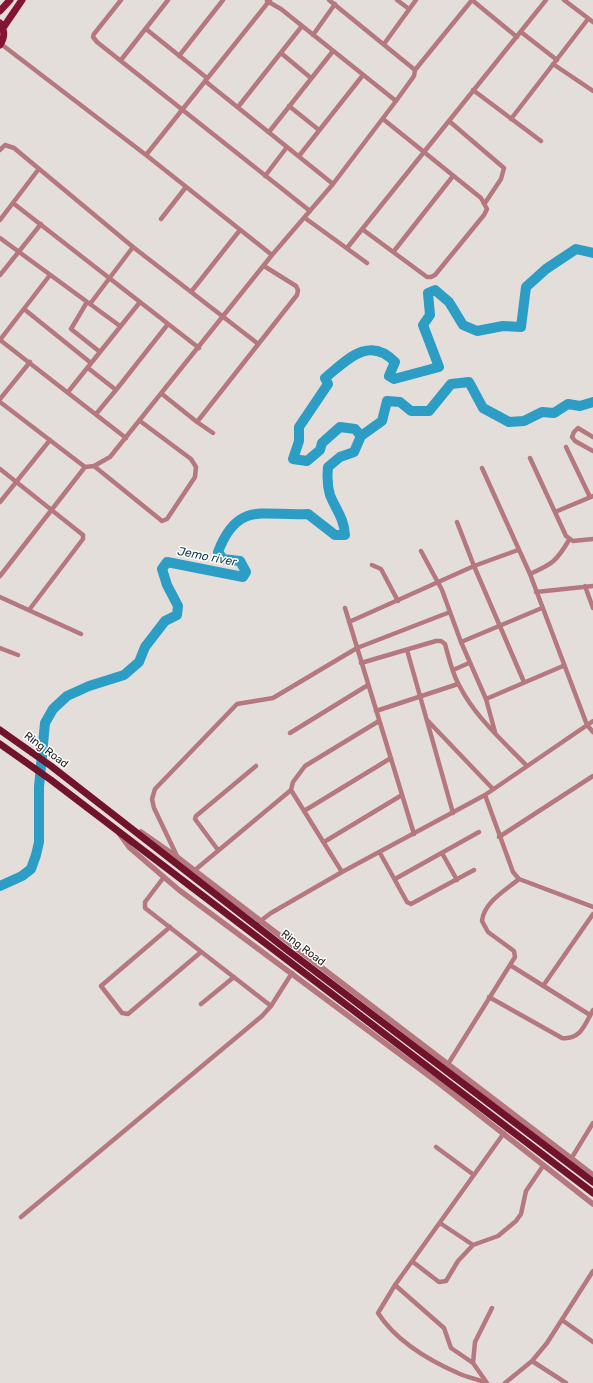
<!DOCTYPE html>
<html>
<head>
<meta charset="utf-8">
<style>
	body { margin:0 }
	canvas { display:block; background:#e4dedb }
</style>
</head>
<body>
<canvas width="593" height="1383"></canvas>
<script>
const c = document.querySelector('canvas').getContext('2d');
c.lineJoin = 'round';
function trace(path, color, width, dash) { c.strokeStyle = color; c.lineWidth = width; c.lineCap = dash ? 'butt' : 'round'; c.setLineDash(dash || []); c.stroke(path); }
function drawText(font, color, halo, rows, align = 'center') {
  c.font = font + ' Rubik,sans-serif'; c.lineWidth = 3; c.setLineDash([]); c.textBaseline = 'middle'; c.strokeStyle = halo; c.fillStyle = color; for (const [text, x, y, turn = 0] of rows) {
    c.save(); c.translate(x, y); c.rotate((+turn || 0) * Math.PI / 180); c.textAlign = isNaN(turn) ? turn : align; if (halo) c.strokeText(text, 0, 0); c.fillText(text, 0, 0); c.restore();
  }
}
const river = new Path2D(`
	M 361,436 L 355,429 L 340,427 L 322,443 L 320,450 L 307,461 L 293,459 L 299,441 L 299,427 L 328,384 L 325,378 C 347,360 369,335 395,362 L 389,376 L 394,379 L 439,367 L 423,325 L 430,315 L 428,293 L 435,290 L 449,302 L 463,325 L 477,331 L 503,326 L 521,327 L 526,287 L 546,269 L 576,249 L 593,253
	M 0,886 L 22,876 L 31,869 L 36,855 L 39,842 L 39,787 L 45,723 L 53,709 L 67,696 L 89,686 L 124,675 L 139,662 L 145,647 L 165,621 L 177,615 L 178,606 L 167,585 L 162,569 L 167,562 L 243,577 L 246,572 L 240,561 L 223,559 L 218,552 C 238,499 265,517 308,514 L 335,535 L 345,535 C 344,518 336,510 330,495 C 327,485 327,477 328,467 L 340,457 L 354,452 L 361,436 L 382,421 L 387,401 L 400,402 L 411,411 L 429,411 L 451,384 L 469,382 L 483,408 L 509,422 L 524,421 L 542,412 L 554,413 L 568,404 L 580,406 L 593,402`);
const minor = new Path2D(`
	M 121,0 L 94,34 L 93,37 L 97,42 L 310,211
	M 329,0 L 415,70
	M 397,0 L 409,9
	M 472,0 L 517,37
	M 564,0 L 593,22
	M 267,1 L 281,9 L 396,101
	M 146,29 L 207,78
	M 521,32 L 557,60
	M 313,35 L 335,4
	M 1,44 L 146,155 L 272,255
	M 384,44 L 416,0
	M 281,53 L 311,78
	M 179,56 L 223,0
	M 121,60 L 168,0
	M 553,64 L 593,91
	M 205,81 L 333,184
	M 473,90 L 541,141
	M 289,106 L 319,130
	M 238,107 L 302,26
	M 383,119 L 424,152 L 546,0
	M 511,119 L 588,19
	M 449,121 L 504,168 L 501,179 L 485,203
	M 269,132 L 333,51
	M 0,150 L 5,145 L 14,148 L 133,247 L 257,343
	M 146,155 L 270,0
	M 299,156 L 363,75
	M 265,176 L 287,147
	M 13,203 L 199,348
	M 305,218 L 367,263
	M 161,219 L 186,187
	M 0,220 L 38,170
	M 0,238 L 120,326
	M 347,248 L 424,152 L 481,198 L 487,209 L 484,215 L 435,275 L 431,277 L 427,277 L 362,229
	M 394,251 L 453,176
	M 0,275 L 41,224
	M 191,292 L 240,230
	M 87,302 L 71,329 L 100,352
	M 90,304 L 133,247
	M 24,309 L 91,363
	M 0,340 L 126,438
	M 0,340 L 50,275
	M 88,368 L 116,390 L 168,324
	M 68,392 L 140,302
	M 162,394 L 197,422 L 297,295 L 298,290 L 296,286 L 264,266
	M 0,399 L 30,362
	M 0,402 L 85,467 L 94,466 L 110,457 L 272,255 L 333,184 L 396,101 L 414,76 L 415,70 L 472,0
	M 96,414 L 116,390
	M 197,422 L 213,433
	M 593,437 L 578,428 L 574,432 L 572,437 L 575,441 L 593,451
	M 566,447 L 590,497
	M 530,458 L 566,536 L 573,541 L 593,539
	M 94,466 L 162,521 L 167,519 L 195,477 L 196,467 L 191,459 L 140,421
	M 482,468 L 530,574 L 587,725 L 593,732
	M 0,469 L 83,535 L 83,539 L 29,610
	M 0,502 L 50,440
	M 555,512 L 593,496
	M 457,522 L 474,566 L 524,682
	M 421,551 L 442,590 L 450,612
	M 372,565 L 381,569 L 398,601
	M 530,574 C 552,564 556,562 569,540
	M 0,576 L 85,467
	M 585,586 L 593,608
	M 536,592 L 593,586
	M 0,597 L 81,634
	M 345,608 L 414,834
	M 349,622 L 474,566 L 518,550
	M 461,642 L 542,608
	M 0,648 L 18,655
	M 407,650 L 453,813
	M 361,663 L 436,641 L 441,641 L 445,644 C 449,658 452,673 459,685 C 475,717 503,741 527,766
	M 453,670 L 469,663
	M 486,699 L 563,666
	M 376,711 L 458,684
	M 428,721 L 493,789
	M 290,733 L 368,685
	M 291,790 L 342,872
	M 485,795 L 513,872 L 519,879 L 593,907
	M 304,811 L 391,758
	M 499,837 L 593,776
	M 324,842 L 402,795
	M 218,850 L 195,819 L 196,816 L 256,766
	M 380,853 L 407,902 L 411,904 L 474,870
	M 442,853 L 457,880
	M 177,856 L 154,808 L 152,799 L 155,789 L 237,704 L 273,698 L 357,648 L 450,612 L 461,642 L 486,699 L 495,732
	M 195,870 L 291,790 L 293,782 L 305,766 L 379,721
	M 164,877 L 145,902 L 145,908 L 271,1006
	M 395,879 L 479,832
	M 259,922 L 271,913 L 342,872 L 485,795 L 593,721
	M 170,927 L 101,986 L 122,1013 L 128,1014 L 201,952
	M 510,965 L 590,1015
	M 543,986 L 593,914
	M 489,997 L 562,1038 C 581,1040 585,1024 593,1010
	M 201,1004 L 234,977
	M 448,1064 L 515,957 L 514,951 L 488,932 L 482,921 C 484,902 506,890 519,879
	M 436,1147 L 474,1175
	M 571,1159 L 593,1123
	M 21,1217 L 262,1016 L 271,1006 L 292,973
	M 440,1223 L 473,1245
	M 413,1262 L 439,1282 L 446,1281 L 458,1261 L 473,1245 L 498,1236 L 516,1221 L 521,1214 L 526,1191 L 543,1166
	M 395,1285 L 444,1328 L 451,1348 L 473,1363 L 487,1383
	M 562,1320 L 593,1342
	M 532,1361 L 566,1383
	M 473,1363 L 475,1342 L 492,1308
	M 486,1383 C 478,1379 469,1378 460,1374 C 430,1361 396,1341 378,1313 L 395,1285 L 504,1133
	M 505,1383 L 532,1361 L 547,1343 L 593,1271`);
const tertiary = new Path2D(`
	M 141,832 L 177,857 L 593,1175
	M 119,833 L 130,848 L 179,890 L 440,1084 L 593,1204`);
const primary = new Path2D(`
	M 0,11 L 10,0
	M 0,23 C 5,31 5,37 0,45
	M 3,28 L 22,0`);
const trunk = new Path2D(`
	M 0,730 L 51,766 L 286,949 L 593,1182
	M 0,744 L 51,780 L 593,1193`);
const streetNames = [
	["Ring Road",46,750,37],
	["Ring Road",303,948,37]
];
const waterNames = [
	["Jemo river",207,557,11]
];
trace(river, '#2c9dc4', 10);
trace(minor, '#b6787f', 4.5);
trace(tertiary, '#b6787f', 5.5);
trace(primary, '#851433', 7);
trace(trunk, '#70132b', 7);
drawText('11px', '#1f1d1c', '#fff', streetNames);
drawText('italic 12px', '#0d3c4d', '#fff', waterNames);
</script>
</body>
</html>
